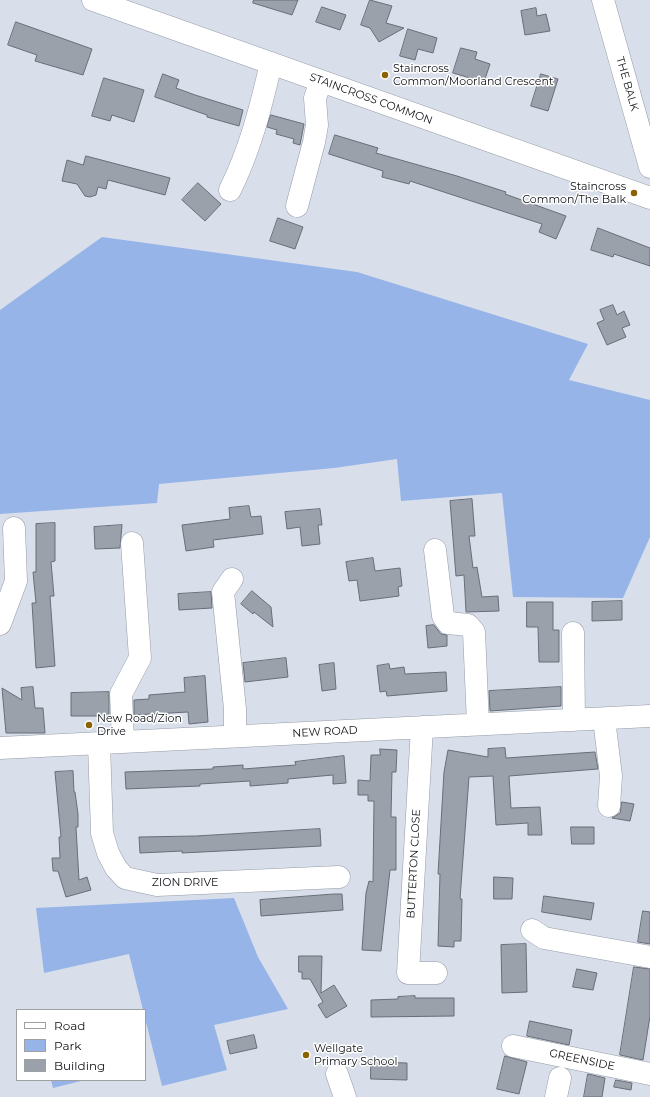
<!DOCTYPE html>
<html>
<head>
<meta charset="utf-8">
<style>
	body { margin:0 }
	#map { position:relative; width:650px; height:1097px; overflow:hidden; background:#d8dfea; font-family:Montserrat,sans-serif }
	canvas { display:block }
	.legend { position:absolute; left:16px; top:1009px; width:130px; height:72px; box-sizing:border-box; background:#fff; border:1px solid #9fa0a1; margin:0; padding:5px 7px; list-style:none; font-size:12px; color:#0f1115 }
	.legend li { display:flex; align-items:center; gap:8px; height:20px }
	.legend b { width:20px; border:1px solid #9fa0a1 }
</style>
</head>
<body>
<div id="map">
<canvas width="650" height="1097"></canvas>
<ul class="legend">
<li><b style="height:5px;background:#fff"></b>Road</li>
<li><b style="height:11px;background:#96b4e8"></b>Park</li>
<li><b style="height:11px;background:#9aa1ab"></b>Building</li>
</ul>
</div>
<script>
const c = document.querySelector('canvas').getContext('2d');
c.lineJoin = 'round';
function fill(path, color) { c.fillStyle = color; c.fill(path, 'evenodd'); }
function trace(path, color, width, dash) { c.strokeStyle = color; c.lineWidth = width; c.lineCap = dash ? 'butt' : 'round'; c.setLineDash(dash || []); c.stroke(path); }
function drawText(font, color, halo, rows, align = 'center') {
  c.font = font + ' Montserrat,sans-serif'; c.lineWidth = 3; c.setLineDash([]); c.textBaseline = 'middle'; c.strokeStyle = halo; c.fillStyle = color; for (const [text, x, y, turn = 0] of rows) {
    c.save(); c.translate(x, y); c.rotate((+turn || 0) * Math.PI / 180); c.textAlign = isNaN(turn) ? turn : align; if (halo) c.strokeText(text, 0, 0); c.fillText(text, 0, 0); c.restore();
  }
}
const green = new Path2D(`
	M 102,237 L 357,272 L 588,344 L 569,380 L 650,400 L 650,537 L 623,598 L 513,597 L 502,493 L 401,501 L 397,459 L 334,468 L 159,484 L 157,503 L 0,514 L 0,310 Z
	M 234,898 L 258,957 L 288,1009 L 214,1025 L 227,1070 L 162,1086 L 145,1018 L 145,1010 L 143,1010 L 129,954 L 44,973 L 36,908 Z
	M 51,1080 L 85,1080 L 53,1088 Z`);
const building = new Path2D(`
	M 254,0 L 298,0 L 292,15 L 253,3 Z
	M 370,0 L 392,6 L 386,23 L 404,28 L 379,42 L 370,28 L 361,25 Z
	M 322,7 L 346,15 L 340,30 L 316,22 Z
	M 536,8 L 537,16 L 546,14 L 550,31 L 525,35 L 521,11 Z
	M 16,22 L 92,49 L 83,75 L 35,61 L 37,55 L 8,45 Z
	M 408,29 L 437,38 L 433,53 L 418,49 L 415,60 L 400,56 Z
	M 461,48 L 477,52 L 475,59 L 490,64 L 484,82 L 453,73 Z
	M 163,74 L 179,80 L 176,88 L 195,95 L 243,110 L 239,126 L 207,117 L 207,115 L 155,97 Z
	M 541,74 L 558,79 L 548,111 L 531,106 Z
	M 104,78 L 144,90 L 134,122 L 112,115 L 110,121 L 92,116 Z
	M 271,115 L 304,124 L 300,145 L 293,143 L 294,139 L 276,134 L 277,130 L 267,127 Z
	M 335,135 L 378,148 L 376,153 L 457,176 L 506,192 L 505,194 L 566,216 L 556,239 L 539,232 L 542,224 L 410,181 L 409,184 L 382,177 L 383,171 L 329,154 Z
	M 86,156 L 170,178 L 165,195 L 108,180 L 106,189 L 98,187 L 96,195 L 90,197 L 85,196 L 77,184 L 62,181 L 67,160 L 83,165 Z
	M 198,183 L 221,204 L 205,221 L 182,200 Z
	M 278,218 L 303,227 L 295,249 L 270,241 Z
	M 598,228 L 650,248 L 650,266 L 614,254 L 613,257 L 591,250 Z
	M 613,305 L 617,315 L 624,311 L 630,325 L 622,328 L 626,337 L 607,345 L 597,323 L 604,320 L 600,310 Z
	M 472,499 L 475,536 L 469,536 L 473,568 L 477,567 L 482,597 L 498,596 L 499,611 L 466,612 L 464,575 L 456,576 L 450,501 Z
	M 249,506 L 251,517 L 261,516 L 263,534 L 213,540 L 214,547 L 186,551 L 182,525 L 230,519 L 229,508 Z
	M 320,509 L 322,525 L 318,525 L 320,544 L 302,546 L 300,527 L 287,529 L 285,512 Z
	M 55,523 L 55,561 L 51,562 L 54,596 L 50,596 L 55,666 L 36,668 L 32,603 L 36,603 L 33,572 L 36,572 L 36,524 Z
	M 122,525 L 120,548 L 95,549 L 94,527 Z
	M 373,558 L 375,571 L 400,568 L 402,586 L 398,587 L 399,596 L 360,601 L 357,580 L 349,581 L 346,562 Z
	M 252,591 L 271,607 L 273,627 L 254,612 L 253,614 L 241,604 Z
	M 211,592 L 212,608 L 179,610 L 178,594 Z
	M 622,601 L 622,620 L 592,621 L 592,602 Z
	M 527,602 L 553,602 L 553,630 L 559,630 L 559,662 L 539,662 L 538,627 L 527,627 Z
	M 434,625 L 441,634 L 447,635 L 447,646 L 428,648 L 426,626 Z
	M 286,658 L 288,677 L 245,682 L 243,663 Z
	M 334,663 L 336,689 L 322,691 L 319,665 Z
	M 389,664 L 390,669 L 404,667 L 405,674 L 446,672 L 447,691 L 387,696 L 386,691 L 380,692 L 377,666 Z
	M 205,676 L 208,722 L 189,724 L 188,712 L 134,715 L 134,700 L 149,699 L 149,695 L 185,692 L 184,678 Z
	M 33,687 L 35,708 L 43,708 L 45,733 L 6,733 L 2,688 L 22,700 L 21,688 Z
	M 561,687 L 561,706 L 490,711 L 489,691 Z
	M 109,692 L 109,716 L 71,716 L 71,693 Z
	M 505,748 L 506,758 L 595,752 L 598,769 L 509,776 L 511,808 L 540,807 L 542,835 L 528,835 L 528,823 L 496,825 L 493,776 L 469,777 L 460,899 L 462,899 L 461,941 L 454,941 L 454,947 L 438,946 L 440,874 L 438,874 L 444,772 L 448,750 L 488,757 L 488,749 Z
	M 380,749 L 397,750 L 396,772 L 392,772 L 391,817 L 396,817 L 396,870 L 390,870 L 381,951 L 362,950 L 366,893 L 369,881 L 373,882 L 374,801 L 368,801 L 368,795 L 358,795 L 358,780 L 370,781 L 371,755 L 380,755 Z
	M 344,756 L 346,783 L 333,784 L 333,775 L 288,779 L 288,783 L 250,786 L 250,781 L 200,784 L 200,786 L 126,789 L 125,772 L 213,769 L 213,767 L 243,765 L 243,769 L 296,765 L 295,762 Z
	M 73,771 L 74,792 L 75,792 L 78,814 L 78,827 L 76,827 L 79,880 L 87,877 L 91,890 L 66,897 L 58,871 L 53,871 L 52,858 L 60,858 L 59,837 L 61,837 L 55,772 Z
	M 622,802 L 634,804 L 630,821 L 612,818 L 620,813 Z
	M 571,827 L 594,827 L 594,844 L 572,844 Z
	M 320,829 L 321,846 L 182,853 L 182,851 L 140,853 L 139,837 L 196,836 Z
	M 494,877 L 513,878 L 512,899 L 494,899 Z
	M 334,894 L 342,894 L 343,910 L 261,916 L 260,900 Z
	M 544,896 L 594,903 L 591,920 L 542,912 Z
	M 643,911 L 650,912 L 650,944 L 638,942 Z
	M 526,944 L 527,992 L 502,993 L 501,945 Z
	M 299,956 L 322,956 L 321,993 L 334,985 L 347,1006 L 326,1018 L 318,1005 L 323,1002 L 310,979 L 302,979 L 302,972 L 299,972 Z
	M 634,967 L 650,969 L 650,1016 L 643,1060 L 620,1055 Z
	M 577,969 L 597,973 L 593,990 L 573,987 Z
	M 415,996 L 415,998 L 454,998 L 454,1016 L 371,1017 L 371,1000 L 398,999 L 398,997 Z
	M 530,1021 L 572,1030 L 569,1045 L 527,1036 Z
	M 254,1035 L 257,1048 L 230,1054 L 227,1041 Z
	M 505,1056 L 527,1062 L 519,1094 L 497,1089 Z
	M 371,1062 L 407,1063 L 407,1080 L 371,1079 Z
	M 588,1074 L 605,1078 L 602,1097 L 584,1097 Z
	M 616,1080 L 632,1083 L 631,1090 L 614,1087 Z`);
const minor = new Path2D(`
	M 93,0 L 650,198
	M 603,0 L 650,167
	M 230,190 C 250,150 261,107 271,63
	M 297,206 L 314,142 L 317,125 L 315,98 L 321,81
	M 435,550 L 443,616 L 448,623 L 468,625 L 474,632 L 478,724
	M 232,579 L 223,592 L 235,709 L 235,736
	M 0,624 L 16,581 L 14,528
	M 573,633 L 574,720
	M 604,719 L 611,776 L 609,806
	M 422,727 L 408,973 L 436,973
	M 123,742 L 121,694 L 140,658 L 132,543
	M 99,744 L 102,833 L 108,853 L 116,868 L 125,878 L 157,885 L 339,877
	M 0,748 L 650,716
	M 532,930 L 544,938 L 650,957
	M 513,1046 L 650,1074
	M 337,1074 L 345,1097
	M 556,1097 L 560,1078`);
const markers = [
	[385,75,4,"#8a6201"],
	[634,193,4,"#8a6201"],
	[89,725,4,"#8a6201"],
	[306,1055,4,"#8a6201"]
];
const poiNames = [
	["Staincross",393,69],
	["Common/Moorland Crescent",393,82],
	["Staincross",626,187,"right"],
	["Common/The Balk",626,200,"right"],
	["New Road/Zion",97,719],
	["Drive",97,732],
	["Wellgate",314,1049],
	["Primary School",314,1062]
];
const streetNames = [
	["THE BALK",627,84,74],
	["STAINCROSS COMMON",371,99,20],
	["NEW ROAD",325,732,-3],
	["BUTTERTON CLOSE",414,864,-87],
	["ZION DRIVE",185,883],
	["GREENSIDE",582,1060,12]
];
fill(green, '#96b4e8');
fill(building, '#9aa1ab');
trace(building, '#686e78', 1);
trace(minor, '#959ba6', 23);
trace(minor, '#fff', 22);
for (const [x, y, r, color] of markers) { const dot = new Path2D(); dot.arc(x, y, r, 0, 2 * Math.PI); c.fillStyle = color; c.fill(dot); trace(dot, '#fff', 1.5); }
drawText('11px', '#0f1115', '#fff', poiNames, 'left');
drawText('11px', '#0f1115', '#fff', streetNames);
</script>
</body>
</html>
